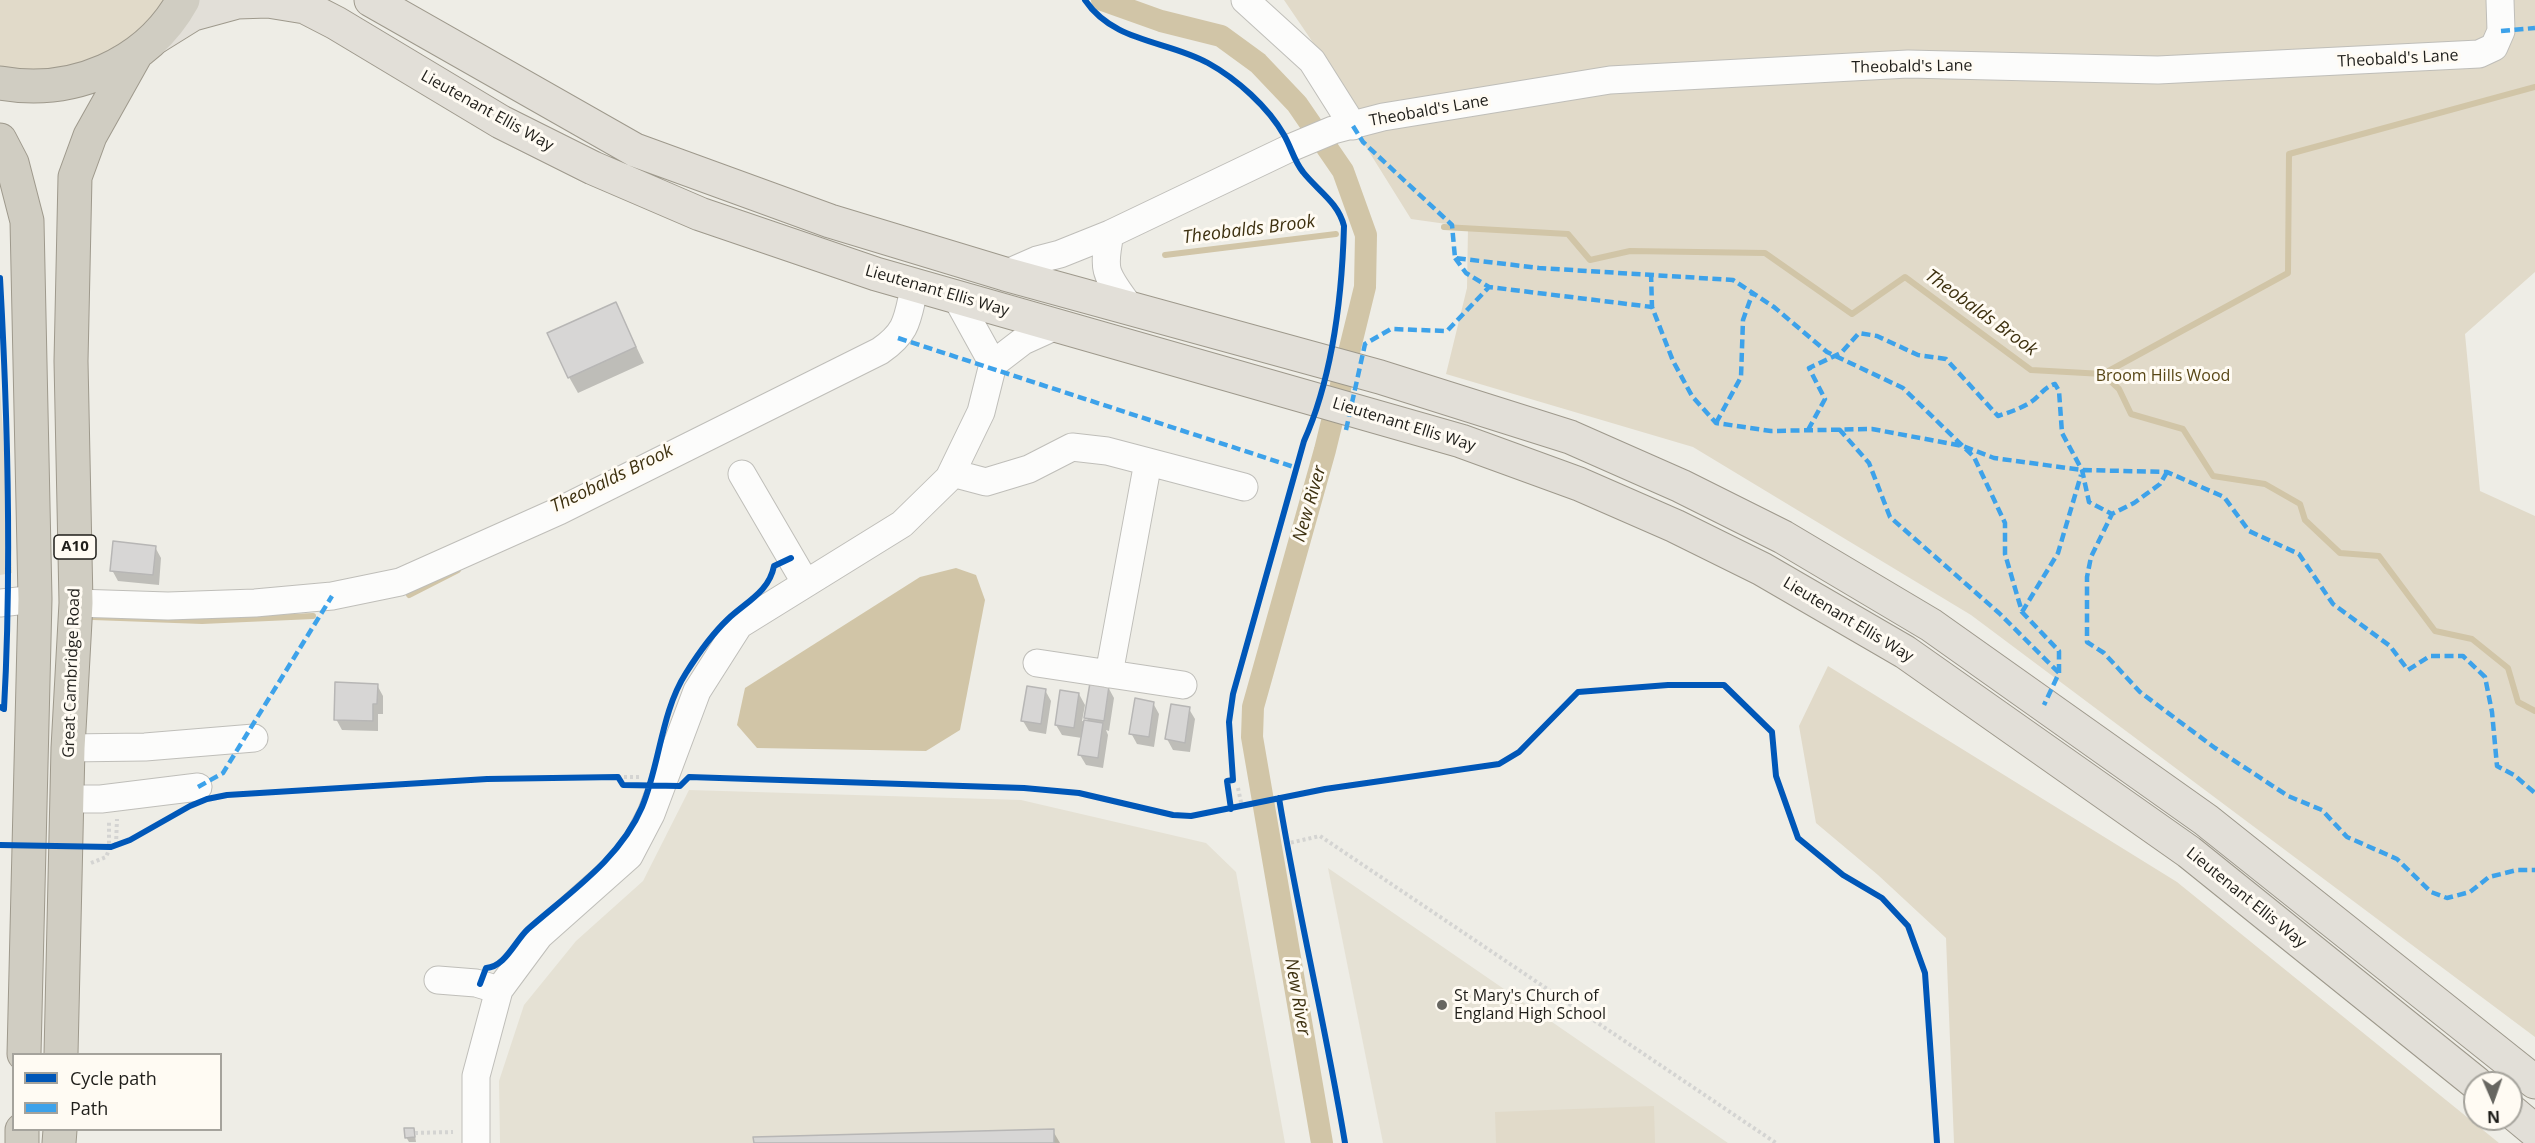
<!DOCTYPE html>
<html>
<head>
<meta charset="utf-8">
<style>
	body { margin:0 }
	#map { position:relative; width:2535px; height:1143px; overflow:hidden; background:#eeede6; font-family:"Open Sans",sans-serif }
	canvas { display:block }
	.legend { position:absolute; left:12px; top:1053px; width:210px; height:78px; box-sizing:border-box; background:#fffbf3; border:2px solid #a5a39c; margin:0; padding:8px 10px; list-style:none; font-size:18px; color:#1f1e1a }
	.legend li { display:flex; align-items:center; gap:12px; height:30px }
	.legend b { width:30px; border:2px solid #a5a39c }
	.north { position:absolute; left:2463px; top:1071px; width:60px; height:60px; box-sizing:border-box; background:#fffbf3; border:2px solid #a5a39c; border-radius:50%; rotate:178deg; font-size:16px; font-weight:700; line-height:24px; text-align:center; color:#1f1e1a }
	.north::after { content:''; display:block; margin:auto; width:21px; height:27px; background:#676661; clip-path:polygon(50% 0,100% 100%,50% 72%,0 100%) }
</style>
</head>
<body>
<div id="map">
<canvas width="2535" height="1143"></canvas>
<ul class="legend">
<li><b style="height:8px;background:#0057b8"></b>Cycle path</li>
<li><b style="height:8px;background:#3da2ea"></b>Path</li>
</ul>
<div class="north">N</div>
</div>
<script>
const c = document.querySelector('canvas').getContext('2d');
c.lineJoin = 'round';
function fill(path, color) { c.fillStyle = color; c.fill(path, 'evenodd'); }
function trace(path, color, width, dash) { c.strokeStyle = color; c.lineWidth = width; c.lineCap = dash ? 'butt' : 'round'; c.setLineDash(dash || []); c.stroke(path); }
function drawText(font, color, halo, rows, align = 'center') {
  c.font = font + ' "Open Sans",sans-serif'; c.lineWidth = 6; c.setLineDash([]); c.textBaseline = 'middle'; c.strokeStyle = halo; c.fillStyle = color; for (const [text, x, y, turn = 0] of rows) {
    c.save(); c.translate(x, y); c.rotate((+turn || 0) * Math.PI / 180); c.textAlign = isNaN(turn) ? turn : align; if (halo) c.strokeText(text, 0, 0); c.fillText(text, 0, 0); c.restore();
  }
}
const built = new Path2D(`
	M 689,790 L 1021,800 L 1206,843 L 1236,872 L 1285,1143 L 500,1143 L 499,1081 L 524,1005 L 576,941 L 643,881 Z
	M 1328,868 L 1728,1143 L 1383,1143 Z`);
const green = new Path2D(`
	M 0,0 L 168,0 L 128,42 L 87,63 L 42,71 L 0,67 Z
	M 1284,0 L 2535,0 L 2535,272 L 2465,334 L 2480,491 L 2535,516 L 2535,1037 L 1971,615 L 1693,447 L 1446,374 L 1467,288 L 1468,227 L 1411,219 L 1353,126 L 1363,116 Z
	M 0,387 L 12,573 L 0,575 Z
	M 1828,666 L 2177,882 L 2499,1143 L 1954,1143 L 1946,938 L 1878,875 L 1816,823 L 1799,726 Z
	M 1654,1106 L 1655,1143 L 1496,1143 L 1495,1112 Z`);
const water = new Path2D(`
	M 956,568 L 976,575 L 985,600 L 960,730 L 926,751 L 757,748 L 737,725 L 745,688 L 920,577 Z`);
const shadow = new Path2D(`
	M 616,304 L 644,363 L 578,393 L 569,377 Z
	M 155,547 L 161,558 L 159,585 L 118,581 L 112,570 Z
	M 377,685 L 383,696 L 383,714 L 378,714 L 378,731 L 342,730 L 336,719 Z
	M 1108,687 L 1114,698 L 1109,731 L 1106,730 L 1108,735 L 1103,768 L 1086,765 L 1080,755 L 1082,738 L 1062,735 L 1056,725 L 1079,694 L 1085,705 L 1082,721 L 1089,722 L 1086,717 Z
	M 1045,690 L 1051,701 L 1046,734 L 1029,731 L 1023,721 Z
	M 1153,703 L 1159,714 L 1154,747 L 1137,744 L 1131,733 Z
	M 1189,709 L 1195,719 L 1190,752 L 1173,750 L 1167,739 Z
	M 414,1129 L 416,1142 L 409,1142 L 406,1137 Z
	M 1053,1131 L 1060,1143 L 755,1143 Z`);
const stream = new Path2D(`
	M 1444,227 L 1568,234 L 1590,260 L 1630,251 L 1765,253 L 1852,314 L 1905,277 L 2031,370 L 2103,374 L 2119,389 L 2131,414 L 2183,429 L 2213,476 L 2265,484 L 2300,504 L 2305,520 L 2340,553 L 2379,556 L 2435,631 L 2472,639 L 2508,668 L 2518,702 L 2535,711
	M 1165,255 L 1336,234
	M 2103,374 L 2288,273 L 2289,154 L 2535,87
	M 409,595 L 458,570
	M 93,617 L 202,621 L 313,616`);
const canal = new Path2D(`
	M 1102,0 L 1161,21 L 1221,36 L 1258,63 L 1297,104 L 1343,171 L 1366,235 L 1365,287 L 1325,450 L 1253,707 L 1252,737 L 1322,1143`);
const building = new Path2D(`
	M 616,302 L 636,347 L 568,378 L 547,333 Z
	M 113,541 L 156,546 L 153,575 L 110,571 Z
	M 335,682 L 378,684 L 377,704 L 373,704 L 373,721 L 334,720 Z
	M 1090,683 L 1109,686 L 1104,721 L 1084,718 Z
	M 1027,686 L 1046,689 L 1041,724 L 1021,721 Z
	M 1060,690 L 1079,693 L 1074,728 L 1055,725 Z
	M 1135,698 L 1154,702 L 1149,737 L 1129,734 Z
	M 1171,704 L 1190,707 L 1185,743 L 1165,739 Z
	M 1084,720 L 1103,723 L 1098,758 L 1078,755 Z
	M 404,1128 L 414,1128 L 415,1137 L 405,1138 Z
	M 1054,1129 L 1054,1143 L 754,1143 L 753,1137 Z`);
const path = new Path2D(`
	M 618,777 L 641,777
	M 1238,788 L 1242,807
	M 1285,844 L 1320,836 L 1776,1143
	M 116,845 L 117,819
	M 91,863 L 106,857 L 109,850 L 109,821
	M 415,1133 L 453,1132`);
const minor = new Path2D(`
	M 1245,0 L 1312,61 L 1353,126
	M 1110,234 C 1102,273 1106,274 1129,306
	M 1005,274 L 1037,260 L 1060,254 L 1110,234 L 1290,148 L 1333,130 L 1383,117 L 1610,80 L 1908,64 L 2158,70 L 2479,54 L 2494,47 L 2501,31 L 2500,0
	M 956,297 L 993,364
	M 952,473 L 986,482 L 1029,469 L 1072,447 L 1107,451 L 1244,487
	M 742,474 L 805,582
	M 0,603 L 35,599
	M 76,603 L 168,606 L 255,603 L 332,596 L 400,582 L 559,511 L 880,351 C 909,331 907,318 915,285
	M 1037,663 L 1183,685
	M 1109,674 L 1148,462
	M 68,748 L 145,747 L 254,738
	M 67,799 L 101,799 L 198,787
	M 438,980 L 476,983 L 499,990
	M 476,1143 L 476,1076 L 499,990 L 539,936 L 629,856 L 651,814 L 697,691 L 739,625 L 902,524 L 949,478 L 981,412 L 993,364 L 1023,341 L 1056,326`);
const major = new Path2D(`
	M 371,0 L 635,150 L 830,221 L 1005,274 L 1380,377 L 1570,437 L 1681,486 L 1783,537 L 1931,625 L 2206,820 L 2535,1082
	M 156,37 L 193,14 L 237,2 L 268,1 L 305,7 L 336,23 L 501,122 L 593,168 L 700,214 L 876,274 L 1461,441 L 1579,484 L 1675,526 L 1762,569 L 1905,652 L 2189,852 L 2476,1083
	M 2511,1111 L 2535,1131`);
const highway = new Path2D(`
	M 0,83 C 72,96 147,65 183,0
	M 0,140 L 12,163 L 27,221 L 35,599 L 24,1054
	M 61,1054 L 68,748 L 76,603 L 71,361 L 75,177 L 90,136 L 136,54
	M 22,1143 L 22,1130
	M 59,1143 L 60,1130`);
const quiet = new Path2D(`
	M 2501,31 L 2535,28
	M 1353,126 L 1363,142 L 1452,225 L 1455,258 L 1539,268 L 1733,280 L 1774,307 L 1827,352 L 1903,388 L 1974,457 L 2005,523 L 2005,554 L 2022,612 L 2059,651 L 2059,673 L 2044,705
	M 1455,258 L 1466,273 L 1489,287 L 1652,307
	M 1651,273 L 1652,307 L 1673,361 L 1692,396 L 1716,423 L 1771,431 L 1872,429 L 1963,446 L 1994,458 L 2082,470 L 2167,472 L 2224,497 L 2249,531 L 2299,554 L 2333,604 L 2390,646 L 2408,670 L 2430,656 L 2463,656 L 2485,677 L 2492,712 L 2497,766 L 2514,775 L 2535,793
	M 898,338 L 1297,468
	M 1716,423 L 1741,377 L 1743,320 L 1753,292
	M 1839,429 L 1869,463 L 1890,517 L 1999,613 L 2059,673
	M 1346,430 L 1365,344 L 1391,329 L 1447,331 L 1489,287
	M 1808,430 L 1825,399 L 1809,368 L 1841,353 L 1859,333 L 1877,336 L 1918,355 L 1946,359 L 1998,416 C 2010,412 2020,409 2031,402 C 2040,396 2044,387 2055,384 L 2059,391 L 2062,433 L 2082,470 L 2089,502 L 2112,514
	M 2167,472 L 2160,484 L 2134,503 L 2112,514 L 2091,557 L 2087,577 L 2087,642 L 2104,653 L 2140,692 L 2215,748 L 2288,796 L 2322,810 L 2347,837 L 2397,859 L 2431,892 L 2447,898 L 2470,892 L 2489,877 L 2517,870 L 2535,870
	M 2022,612 L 2058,553 L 2081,475
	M 198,787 L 223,773 L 332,596`);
const cycleway = new Path2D(`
	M 1085,0 C 1114,43 1167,40 1208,63 C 1237,79 1268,107 1284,135 C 1291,147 1294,161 1303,172 C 1317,190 1338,202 1344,226 C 1342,297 1333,376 1304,441 L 1233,694 L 1229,722 L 1233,780 L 1227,781 L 1231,809
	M 0,278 C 8,422 12,565 4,709 L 0,707
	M 1279,798 C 1298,913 1326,1028 1345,1143
	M 0,845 L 111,847 L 130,840 L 190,806 L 207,799 L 227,795 L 487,779 L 618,777 L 623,785 L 680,786 L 689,777 L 1024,788 L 1079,793 L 1173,815 L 1191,816 L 1325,789 L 1499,764 L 1519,752 L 1578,692 L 1668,685 L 1724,685 L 1772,732 L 1776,776 L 1798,838 L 1843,875 L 1882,898 L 1908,926 L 1925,973 L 1937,1143
	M 480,984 L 486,968 C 505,967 515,941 528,929 C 569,893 620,859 642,807 C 660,764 661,712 686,673 C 698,654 711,635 728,619 C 746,602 769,592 774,566 L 791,558`);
const markers = [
	[1442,1005,6,"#676661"]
];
const shields = [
	[75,547,42]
];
const shieldNames = [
	["A10",75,547]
];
const streetNames = [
	["Theobald's Lane",2398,59,-3],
	["Theobald's Lane",1912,67,-1],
	["Lieutenant Ellis Way",487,111,29],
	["Theobald's Lane",1429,111,-10],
	["Lieutenant Ellis Way",937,291,16],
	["Lieutenant Ellis Way",1404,425,17],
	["Lieutenant Ellis Way",1848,620,31],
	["Great Cambridge Road",72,673,-88],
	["Lieutenant Ellis Way",2246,898,39]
];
const parkNames = [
	["Broom Hills Wood",2163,376]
];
const poiNames = [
	["St Mary's Church of",1454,996],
	["England High School",1454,1014]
];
const waterNames = [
	["Theobalds Brook",1249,230,-7],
	["Theobalds Brook",1981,313,36],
	["Theobalds Brook",612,479,-26],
	["New River",1310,504,-74],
	["New River",1297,997,80]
];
fill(built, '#e5e1d4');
fill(green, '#e1dac9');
fill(water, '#d1c5a7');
fill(shadow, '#0003');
trace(stream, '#d1c5a7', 6);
trace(canal, '#d1c5a7', 22);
fill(building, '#d7d6d5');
trace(building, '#b7b6b5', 1.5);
trace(minor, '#bfbeb9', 29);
trace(major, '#9e998c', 35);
trace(highway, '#9e998c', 35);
trace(path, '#d4d4d2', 4, [3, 3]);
trace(minor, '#fcfcfb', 27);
trace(major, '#e2dfd8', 33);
trace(highway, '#d0cdc2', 33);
trace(quiet, '#3da2ea', 4.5, [9, 4.5]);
trace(cycleway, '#0057b8', 6);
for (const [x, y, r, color] of markers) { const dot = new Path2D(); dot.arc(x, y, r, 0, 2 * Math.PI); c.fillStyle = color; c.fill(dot); trace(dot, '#fffbf3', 2); }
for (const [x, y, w] of shields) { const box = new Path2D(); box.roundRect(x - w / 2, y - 12, w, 24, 4.5); c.fillStyle = '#fffbf3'; c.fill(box); trace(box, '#1f1e1a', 1.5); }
drawText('bold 15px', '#1f1e1a', null, shieldNames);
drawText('16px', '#1f1e1a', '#fffbf3', streetNames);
drawText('16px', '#584615', '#fffbf3', parkNames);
drawText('16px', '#1f1e1a', '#fffbf3', poiNames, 'left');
drawText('italic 18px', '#3e3110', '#fffbf3', waterNames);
</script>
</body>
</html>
